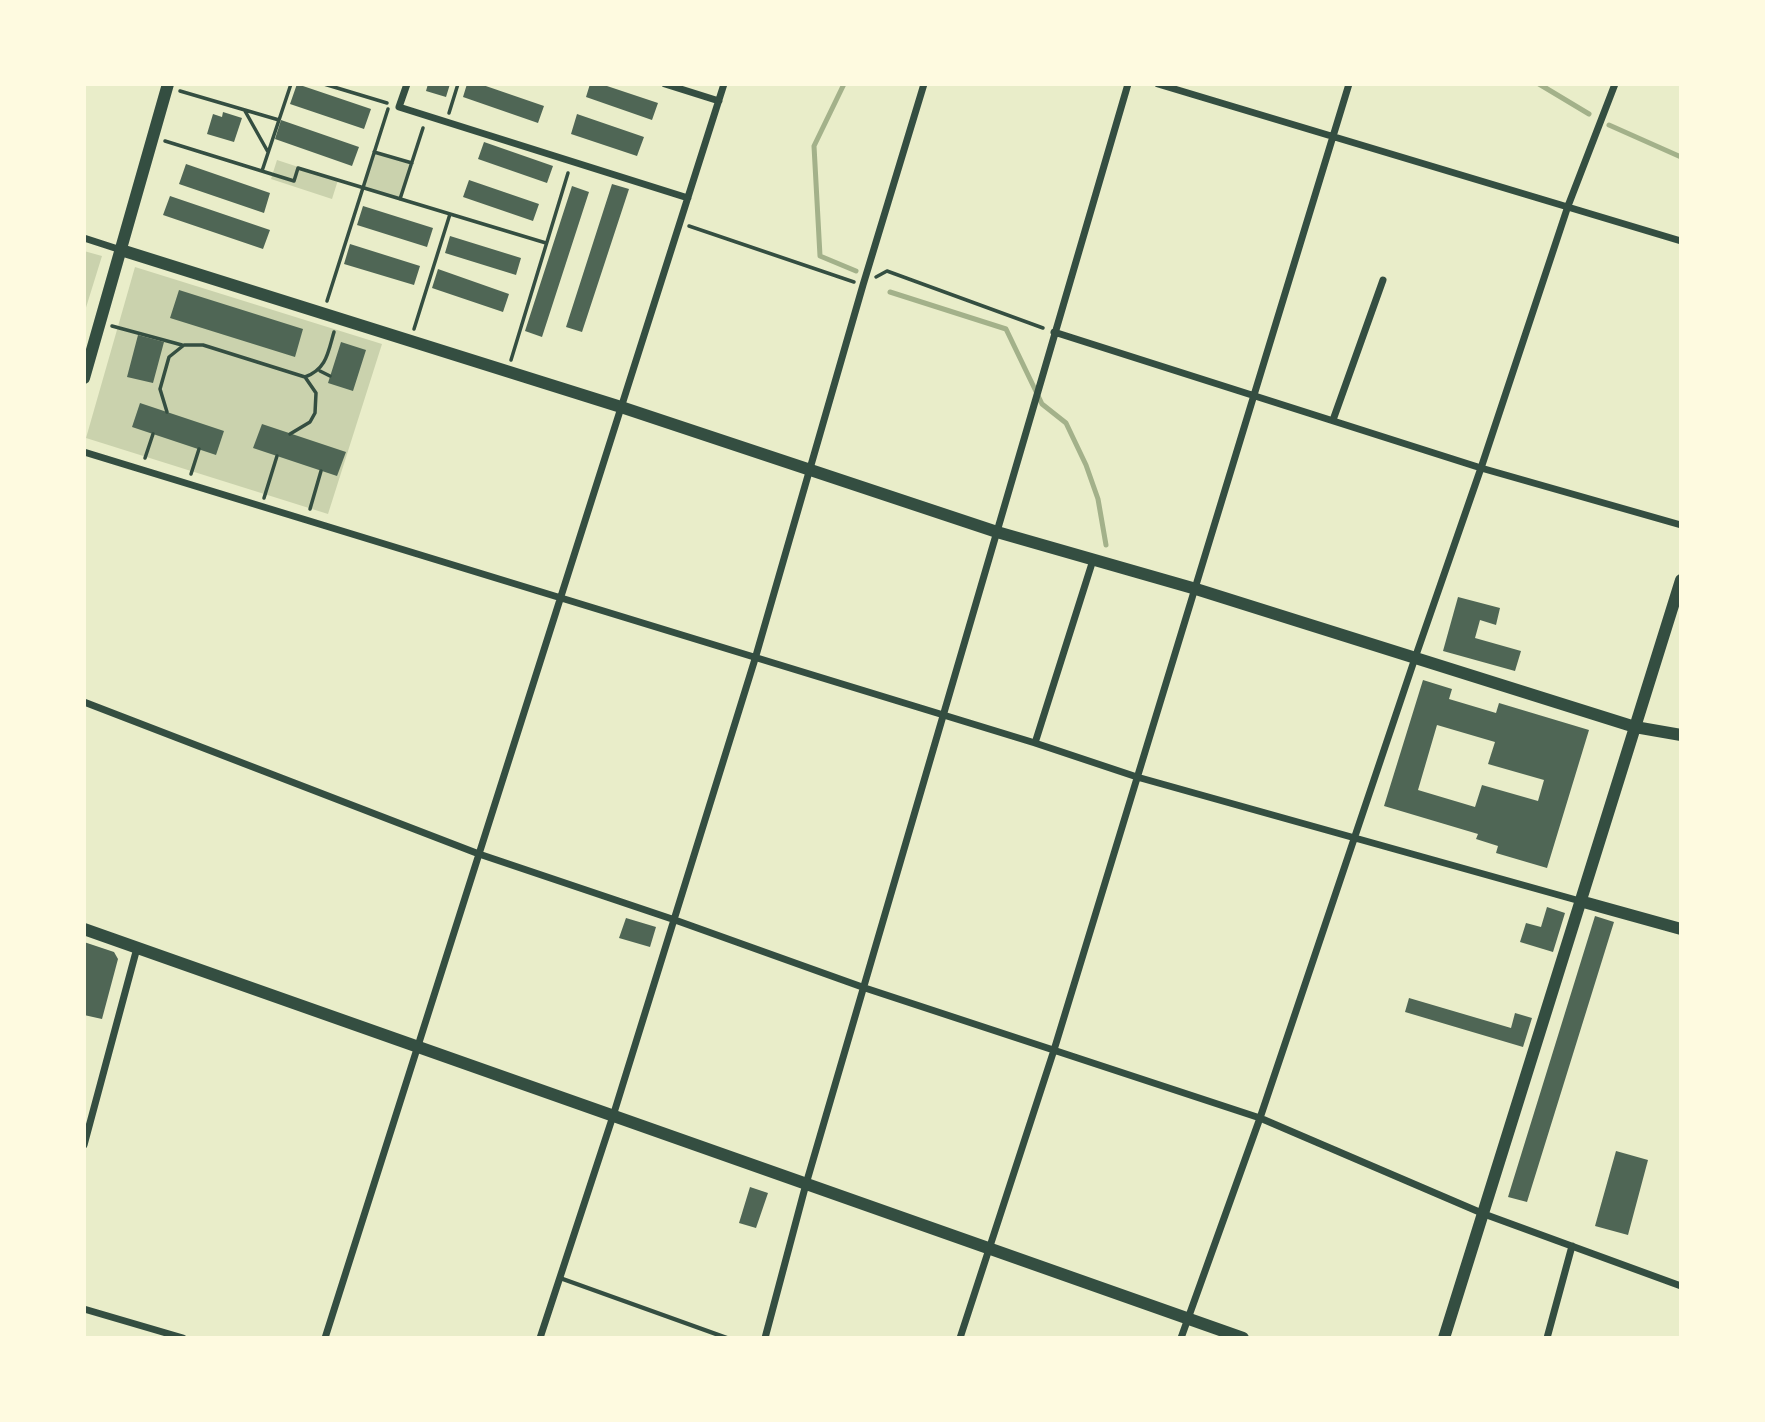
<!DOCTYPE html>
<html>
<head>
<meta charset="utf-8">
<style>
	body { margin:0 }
	#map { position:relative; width:1765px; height:1422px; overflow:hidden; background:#e9edc9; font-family:"Source Sans 3",sans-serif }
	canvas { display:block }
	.frame { position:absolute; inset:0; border:86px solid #fefae0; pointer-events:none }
</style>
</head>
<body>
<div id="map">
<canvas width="1765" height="1422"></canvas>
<div class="frame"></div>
</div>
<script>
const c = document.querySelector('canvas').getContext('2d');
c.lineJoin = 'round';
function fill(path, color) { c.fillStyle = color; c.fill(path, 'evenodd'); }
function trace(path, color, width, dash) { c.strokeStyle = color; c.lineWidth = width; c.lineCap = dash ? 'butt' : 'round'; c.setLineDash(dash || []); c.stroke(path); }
const green = new Path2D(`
	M 374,152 L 412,163 L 400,199 L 363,187 Z
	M 277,160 L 338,180 L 332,199 L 271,179 Z
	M 84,251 L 102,256 L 84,314 Z
	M 135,267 L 382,344 L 328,514 L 86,438 Z`);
const stream = new Path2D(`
	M 844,84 L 814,146 L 820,256 L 856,271
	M 1539,84 L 1589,114
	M 1609,125 L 1681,157
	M 890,292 L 1006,329 L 1042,404 L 1066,423 L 1086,465 L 1098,499 L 1106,545`);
const building = new Path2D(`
	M 297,84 L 371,109 L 364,129 L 290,104 Z
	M 428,84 L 450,84 L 446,97 L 426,91 Z
	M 467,84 L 480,84 L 544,106 L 538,123 L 463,97 Z
	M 590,84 L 601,84 L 658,103 L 652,120 L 586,97 Z
	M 223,112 L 242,118 L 234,142 L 207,134 L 213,114 L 222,117 Z
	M 577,114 L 644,137 L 637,156 L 571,134 Z
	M 281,120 L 359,147 L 352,166 L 275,139 Z
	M 484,142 L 553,166 L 547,183 L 478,159 Z
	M 186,164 L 270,193 L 264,213 L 179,184 Z
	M 469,180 L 539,204 L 533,221 L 463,197 Z
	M 612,184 L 629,189 L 582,332 L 566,327 Z
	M 572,186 L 589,192 L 542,337 L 525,331 Z
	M 170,196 L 270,230 L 263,249 L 163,215 Z
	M 363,206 L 433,228 L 427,247 L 357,225 Z
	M 450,236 L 521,258 L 516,275 L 445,253 Z
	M 350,244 L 420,266 L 414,285 L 344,264 Z
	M 438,269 L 509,294 L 503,312 L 432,288 Z
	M 179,290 L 303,329 L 295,357 L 170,318 Z
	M 138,335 L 164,342 L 153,383 L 127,377 Z
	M 341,342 L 366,350 L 353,391 L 328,383 Z
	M 140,403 L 224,431 L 216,455 L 132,427 Z
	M 262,424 L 346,452 L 337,476 L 253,448 Z
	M 1458,597 L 1500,608 L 1496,625 L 1480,620 L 1475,638 L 1521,651 L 1515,671 L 1443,651 Z
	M 1423,680 L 1452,689 L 1449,699 L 1496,713 L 1499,703 L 1589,730 L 1547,868 L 1496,853 L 1498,846 L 1476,839 L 1478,834 L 1384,806 ZM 1437,725 L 1495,742 L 1488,764 L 1544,780 L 1538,801 L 1482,785 L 1475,807 L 1418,790 Z
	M 1547,907 L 1565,913 L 1553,952 L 1520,942 L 1526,923 L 1541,927 Z
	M 1595,916 L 1614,922 L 1527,1202 L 1508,1197 Z
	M 626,918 L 656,927 L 650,947 L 619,938 Z
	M 84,942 L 114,952 L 118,959 L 102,1019 L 84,1015 Z
	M 1409,998 L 1511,1028 L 1515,1013 L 1532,1018 L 1523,1047 L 1405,1012 Z
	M 1616,1151 L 1648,1160 L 1628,1235 L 1595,1226 Z
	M 750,1187 L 768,1193 L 756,1228 L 739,1223 Z`);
const path = new Path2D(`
	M 324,84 L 387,103
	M 180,91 L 279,120
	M 245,111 L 268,152
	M 449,113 L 458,84
	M 165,141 L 294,181 L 298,168 L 546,243
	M 374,152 L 412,163
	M 262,171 L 291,84
	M 400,199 L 423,128
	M 689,226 L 854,282
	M 876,277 L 887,271 L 1043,328
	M 327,301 L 388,109
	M 112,326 L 182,345
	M 414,329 L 450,214
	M 511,360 L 568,173
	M 320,371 L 330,376
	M 305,377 C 327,369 328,352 334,332
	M 167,412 L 160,389 L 169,357 L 184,345 L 203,345 L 305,377 L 316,393 L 315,413 L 310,422 L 290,434
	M 145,458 L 153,434
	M 191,474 L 199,449
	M 264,498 L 277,456
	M 310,509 L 321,471`);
const service = new Path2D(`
	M 560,1278 L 727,1338`);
const minor = new Path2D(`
	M 407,84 L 399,107 L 688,198
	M 665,84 L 719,101
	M 1158,84 L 1681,241
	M 84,238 L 121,250
	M 1054,332 L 1481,468 L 1681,525
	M 1333,420 L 1383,280
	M 84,452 L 1035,743 L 1137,777 L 1580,901
	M 84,702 L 479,854 L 675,920 L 865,988 L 1260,1118 L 1484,1214 L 1681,1286
	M 1035,743 L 1093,560
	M 84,1145 L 137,948
	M 84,1309 L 183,1338
	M 325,1338 L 724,84
	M 540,1338 L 613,1116 L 755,659 L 863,285 L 924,84
	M 765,1338 L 806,1184 L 1128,84
	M 960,1338 L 1054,1050 L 1349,84
	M 1181,1338 L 1260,1118 L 1415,658 L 1481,468 L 1568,206 L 1615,84
	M 1547,1338 L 1572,1246`);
const tertiary = new Path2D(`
	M 121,250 L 621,407 L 997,532 L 1196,589 L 1635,727 L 1681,735
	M 84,378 L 168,84
	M 1580,901 L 1681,929
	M 84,929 L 1243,1338
	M 1444,1338 L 1681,580`);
fill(green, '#cad2ad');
trace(stream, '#a3b18a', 5);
fill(building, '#4f6655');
trace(path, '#344e41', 3.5);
trace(service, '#344e41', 4.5);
trace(minor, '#344e41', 7);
trace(tertiary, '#344e41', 12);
</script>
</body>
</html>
